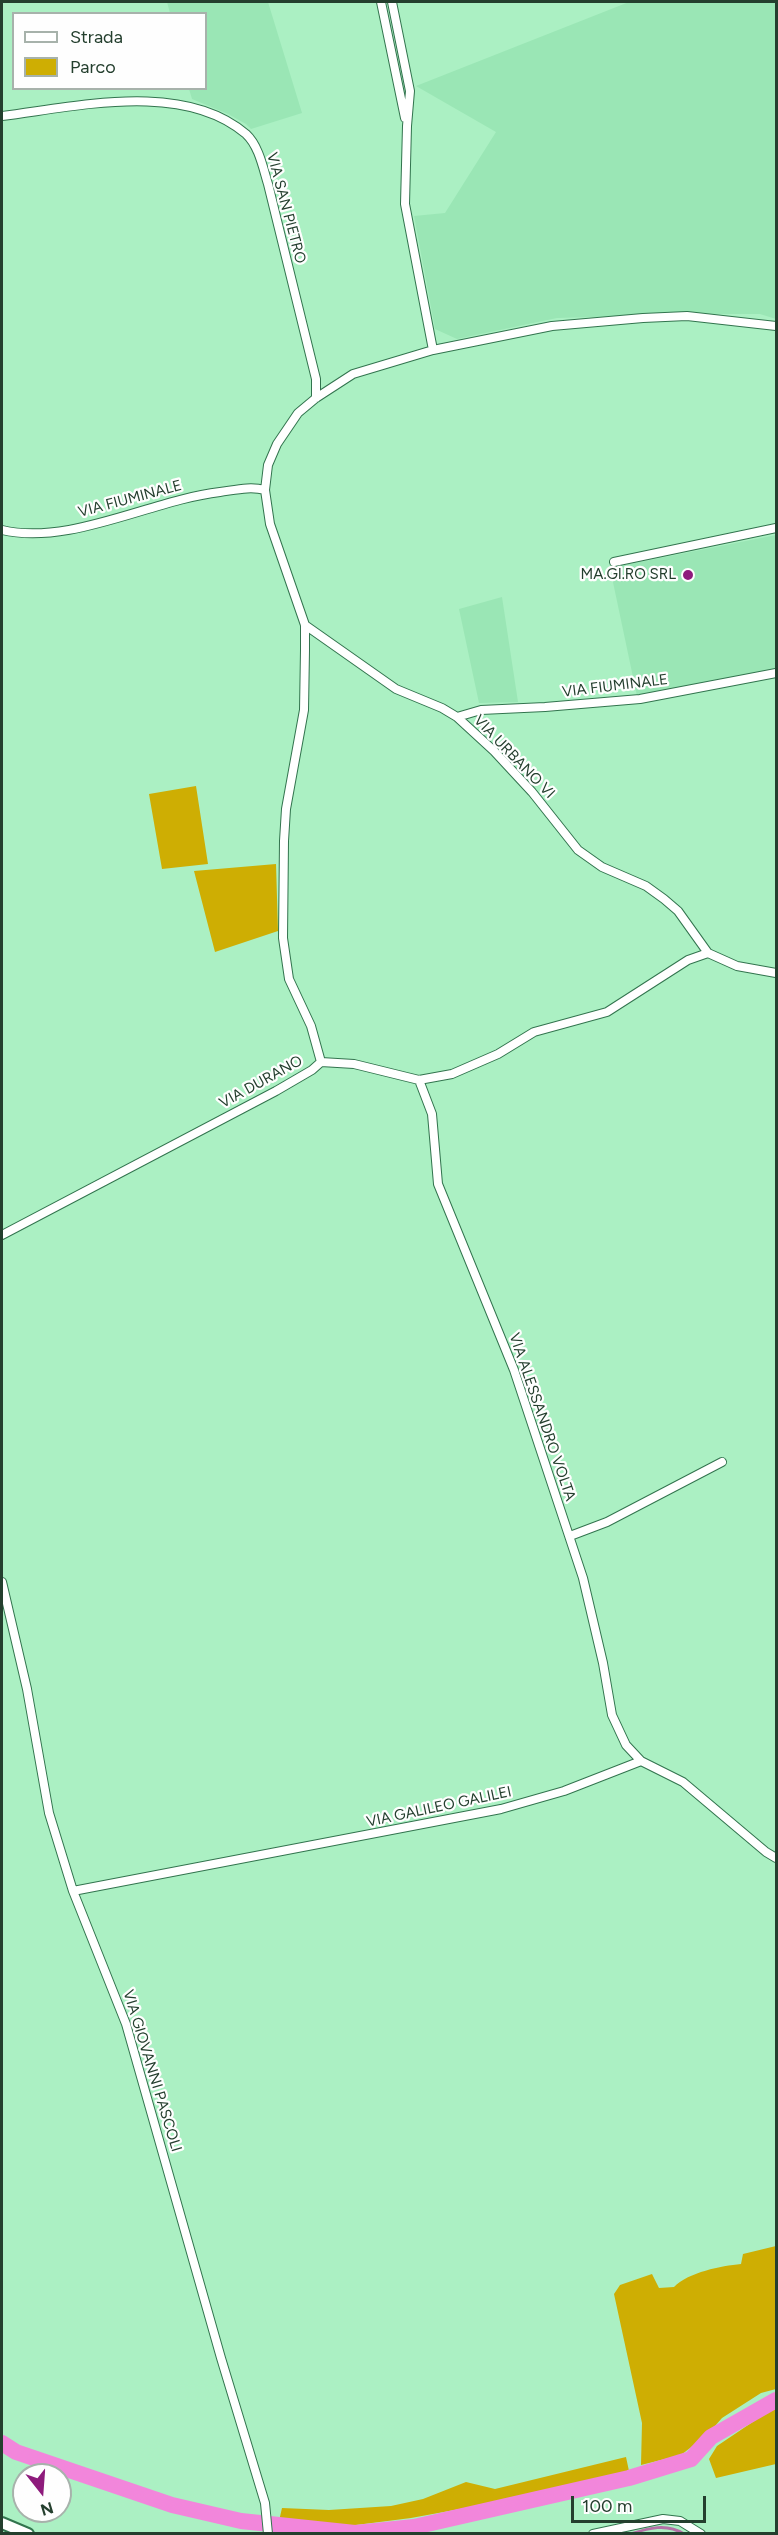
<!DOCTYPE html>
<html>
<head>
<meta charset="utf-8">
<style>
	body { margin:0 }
	#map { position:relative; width:778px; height:2535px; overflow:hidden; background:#abf0c3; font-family:Figtree,sans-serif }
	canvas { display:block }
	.frame { position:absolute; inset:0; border:3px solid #243f2e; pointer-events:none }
	.legend { position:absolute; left:12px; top:12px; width:195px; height:78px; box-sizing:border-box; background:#fefefe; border:2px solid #a7b2ab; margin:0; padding:8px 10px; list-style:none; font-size:18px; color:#243f2e }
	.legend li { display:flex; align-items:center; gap:12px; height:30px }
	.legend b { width:30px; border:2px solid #a7b2ab }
	.north { position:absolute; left:12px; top:2463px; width:60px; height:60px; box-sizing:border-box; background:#fefefe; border:2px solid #a7b2ab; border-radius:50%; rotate:163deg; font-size:16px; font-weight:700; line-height:24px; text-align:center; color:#243f2e }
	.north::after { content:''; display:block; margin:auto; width:21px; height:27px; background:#8e1b7c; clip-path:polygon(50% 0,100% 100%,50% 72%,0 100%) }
	.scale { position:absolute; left:571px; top:2496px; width:135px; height:27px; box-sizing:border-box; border:3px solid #243f2e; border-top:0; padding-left:8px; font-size:18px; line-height:21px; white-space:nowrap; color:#243f2e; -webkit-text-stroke:4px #fefefe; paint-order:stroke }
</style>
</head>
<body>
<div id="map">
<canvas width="778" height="2535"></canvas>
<div class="frame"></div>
<ul class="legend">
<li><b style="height:8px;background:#fff"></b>Strada</li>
<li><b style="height:16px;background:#ceae03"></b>Parco</li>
</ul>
<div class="north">N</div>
<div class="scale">100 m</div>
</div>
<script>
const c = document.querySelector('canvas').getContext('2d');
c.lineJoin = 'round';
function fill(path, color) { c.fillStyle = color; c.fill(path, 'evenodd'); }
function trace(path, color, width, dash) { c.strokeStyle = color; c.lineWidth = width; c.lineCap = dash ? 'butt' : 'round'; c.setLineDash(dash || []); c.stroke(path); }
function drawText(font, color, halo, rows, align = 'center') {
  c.font = font + ' Figtree,sans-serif'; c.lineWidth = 4.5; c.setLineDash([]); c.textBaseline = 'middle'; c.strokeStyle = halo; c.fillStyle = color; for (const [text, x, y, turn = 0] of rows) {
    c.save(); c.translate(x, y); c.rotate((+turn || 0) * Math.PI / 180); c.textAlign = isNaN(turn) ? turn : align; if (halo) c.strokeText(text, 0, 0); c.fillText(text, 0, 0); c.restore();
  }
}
const built = new Path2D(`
	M 167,2 L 268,2 L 302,113 L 251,129 L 246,124 L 228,114 L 192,99 L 189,89 L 206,88 L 206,14 L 170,13 Z
	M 629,2 L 776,2 L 776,319 L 760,314 L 697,314 L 557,318 L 457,339 L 435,329 L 414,216 L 445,213 L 496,132 L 416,86 Z
	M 776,535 L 776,670 L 637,696 L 610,568 Z
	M 502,597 L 518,702 L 479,703 L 459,609 Z`);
const green = new Path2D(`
	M 196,786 L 208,864 L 162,869 L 149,794 Z
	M 276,864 L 278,931 L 215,952 L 194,871 Z
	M 776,2246 L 776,2389 L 761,2393 L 722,2418 L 708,2434 L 681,2455 L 641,2465 L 642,2423 L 614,2294 L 620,2285 L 652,2274 L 659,2288 L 674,2287 C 689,2272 721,2266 741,2264 L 743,2254 Z
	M 776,2409 L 776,2464 L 716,2478 L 709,2459 L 717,2446 L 769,2411 Z
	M 626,2457 L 629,2471 L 487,2504 L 411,2518 L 348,2526 L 279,2521 L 282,2508 L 329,2510 L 391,2506 L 423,2499 L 466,2482 L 495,2489 Z`);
const stream = new Path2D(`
	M 631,2534 C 648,2528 667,2523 684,2534`);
const river = new Path2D(`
	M 2,2443 L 16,2452 L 172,2505 L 241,2521 L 355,2533 L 414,2527 L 629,2478 L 691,2459 L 711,2437 L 776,2400`);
const minor = new Path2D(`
	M 381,2 L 405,118
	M 392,2 L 410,91 L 407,126 L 405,204 L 433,350
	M 2,116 C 75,107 183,80 246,134 C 259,146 263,168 268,184 L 316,379 L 316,398
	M 2,530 C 70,546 151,500 220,492 C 235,490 250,486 265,490
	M 614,562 L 776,528
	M 305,625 L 396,689 L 442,708 L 457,717 L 494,751 L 532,792 L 578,850 L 602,867 L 646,886 L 664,899 L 678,911 L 708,953 L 737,966 L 776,973
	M 457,717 L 481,710 L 545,707 L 640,699 L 776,673
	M 321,1062 L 311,1026 L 289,979 L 283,938 L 284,841 L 286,809 L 304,710 L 305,650 L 305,625 L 270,524 L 265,490 L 268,465 L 277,444 L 298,413 L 316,398 L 353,374 L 433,350 L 552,326 L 643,318 L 687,316 L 776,326
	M 419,1080 L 432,1114 L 438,1184 L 514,1370 L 583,1578 L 603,1663 L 612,1715 L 626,1745 L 641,1761
	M 2,1235 L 276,1091 L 312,1070 L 321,1062 L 354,1064 L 419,1080 L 452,1074 L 498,1054 L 534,1032 L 607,1012 L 688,960 L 708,953
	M 570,1536 L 607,1522 L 722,1462
	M 2,1582 L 27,1689 L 49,1813 L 73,1891 L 126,2024 L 221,2358 L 265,2503 L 268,2534
	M 73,1891 L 501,1809 L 564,1791 L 641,1761 L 683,1782 L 766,1852 L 776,1858
	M 593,2534 L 663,2519 L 680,2521 L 701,2534`);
const secondary = new Path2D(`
	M 2,2523 L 28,2534`);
const markers = [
	[688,575,6,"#8e1b7c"]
];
const streetNames = [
	["VIA SAN PIETRO",286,208,75],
	["VIA FIUMINALE",130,499,-15],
	["VIA FIUMINALE",615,686,-7],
	["VIA URBANO VI",514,757,46],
	["VIA DURANO",261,1082,-29],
	["VIA ALESSANDRO VOLTA",542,1417,71],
	["VIA GALILEO GALILEI",439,1807,-12],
	["VIA GIOVANNI PASCOLI",152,2071,73]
];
const poiNames = [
	["MA.GI.RO SRL",676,575]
];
fill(built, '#9ae6b5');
fill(green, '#ceae03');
trace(stream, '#b471a7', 3);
trace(river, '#f286db', 16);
trace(minor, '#32744e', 10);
trace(secondary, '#32744e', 14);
trace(minor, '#fff', 8);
trace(secondary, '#fff', 10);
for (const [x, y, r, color] of markers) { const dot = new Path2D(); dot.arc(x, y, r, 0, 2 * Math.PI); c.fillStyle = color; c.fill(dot); trace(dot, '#fefefe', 2); }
drawText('15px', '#243f2e', '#fefefe', streetNames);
drawText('15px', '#243f2e', '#fefefe', poiNames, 'right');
</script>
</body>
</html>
